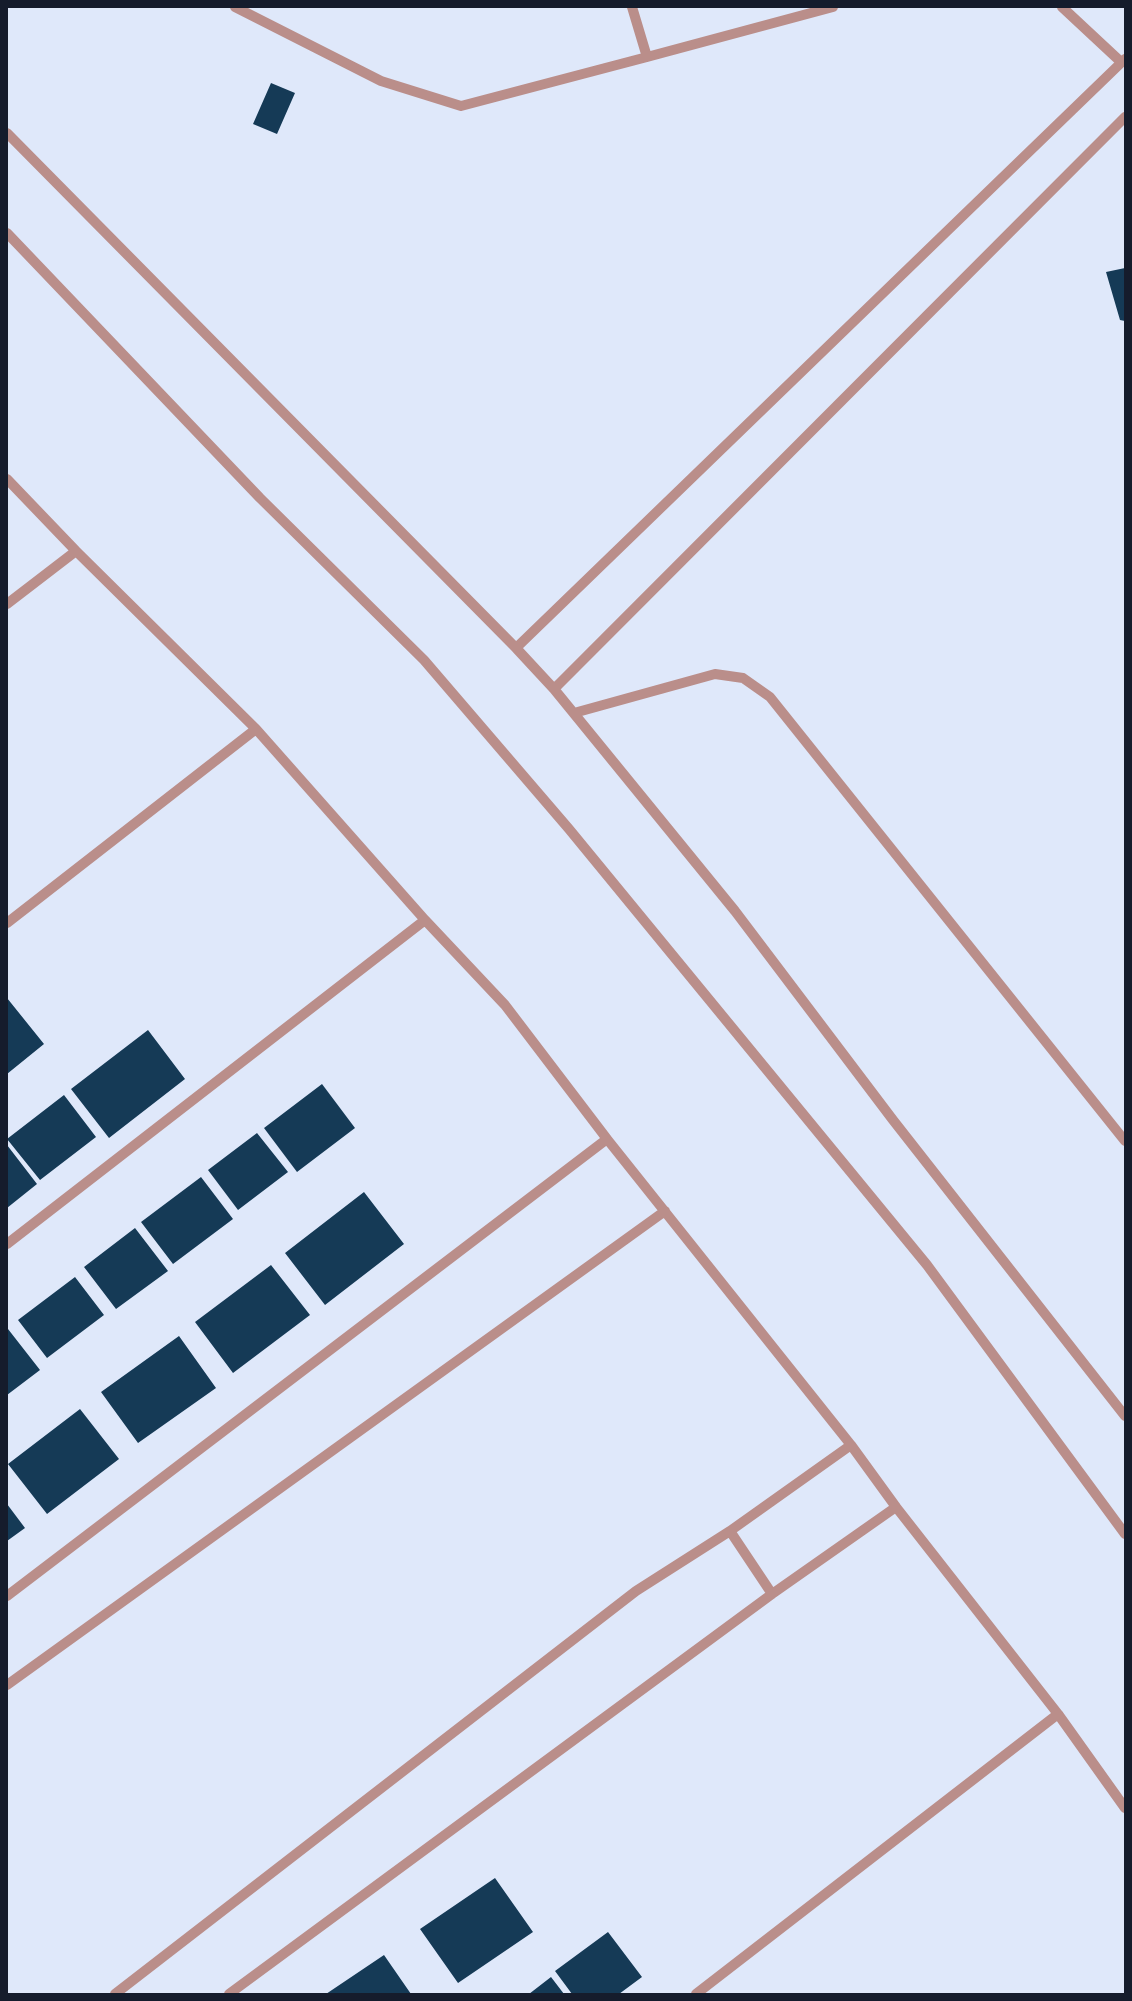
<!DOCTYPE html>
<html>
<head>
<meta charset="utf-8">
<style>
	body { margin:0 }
	#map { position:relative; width:1132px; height:2001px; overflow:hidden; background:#dfe8fa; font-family:Helvetica,sans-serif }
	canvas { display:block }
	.frame { position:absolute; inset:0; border:8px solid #151c2c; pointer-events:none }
</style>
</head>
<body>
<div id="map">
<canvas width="1132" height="2001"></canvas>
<div class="frame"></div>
</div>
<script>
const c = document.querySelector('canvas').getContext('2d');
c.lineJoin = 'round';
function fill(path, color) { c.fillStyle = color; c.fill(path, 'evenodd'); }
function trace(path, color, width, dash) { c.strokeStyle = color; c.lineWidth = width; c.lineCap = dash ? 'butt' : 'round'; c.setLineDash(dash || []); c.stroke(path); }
const building = new Path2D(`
	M 271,83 L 295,93 L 277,134 L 253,124 Z
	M 1125,268 L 1125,321 L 1120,320 L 1106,272 Z
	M 7,998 L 44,1044 L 7,1074 Z
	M 148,1030 L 185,1079 L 109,1138 L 71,1089 Z
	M 322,1084 L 355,1128 L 297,1172 L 264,1128 Z
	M 64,1095 L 96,1137 L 40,1180 L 7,1139 Z
	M 257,1133 L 288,1172 L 238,1210 L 208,1170 Z
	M 7,1145 L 37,1184 L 7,1208 Z
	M 201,1177 L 233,1219 L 173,1264 L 141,1222 Z
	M 364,1192 L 404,1244 L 325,1305 L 285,1253 Z
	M 135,1228 L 168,1271 L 116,1309 L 84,1267 Z
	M 271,1265 L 310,1315 L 233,1373 L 195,1322 Z
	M 75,1277 L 104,1315 L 47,1358 L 18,1320 Z
	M 8,1329 L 40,1370 L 7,1395 L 7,1330 Z
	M 179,1336 L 216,1388 L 138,1443 L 101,1392 Z
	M 80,1409 L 119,1459 L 47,1514 L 8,1464 Z
	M 7,1504 L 25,1528 L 7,1541 Z
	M 495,1878 L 533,1932 L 458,1983 L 420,1929 Z
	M 608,1932 L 642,1977 L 619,1994 L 572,1994 L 555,1971 Z
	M 384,1955 L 411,1994 L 326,1994 Z
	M 551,1977 L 564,1994 L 529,1994 Z`);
const minor = new Path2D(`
	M 235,7 L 381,81 L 461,106 L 647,57
	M 632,7 L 647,57 L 833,7
	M 1062,7 L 1121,62
	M 7,133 L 516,648 L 554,689 L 735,911 L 893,1120 L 1125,1416
	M 7,233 L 260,498 L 424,660 L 569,829 L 927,1265 L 1125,1534
	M 7,479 L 76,551 L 256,729 L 425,920 L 505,1005 L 607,1139 L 851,1445 L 896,1507 L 1058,1714 L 1125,1808
	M 7,604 L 76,551
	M 516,648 L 1125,59
	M 554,689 L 1125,117
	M 574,713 L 715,674 L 743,678 L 770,697 L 1125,1141
	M 7,923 L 256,729
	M 7,1244 L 425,920
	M 730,1531 L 772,1594
	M 7,1596 L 607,1139
	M 7,1685 L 665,1211
	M 115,1994 L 636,1591 L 730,1531 L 851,1445
	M 229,1994 L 772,1594 L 896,1507
	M 696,1994 L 1058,1714`);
fill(building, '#153a56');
trace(minor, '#ba8e8a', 10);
</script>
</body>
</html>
